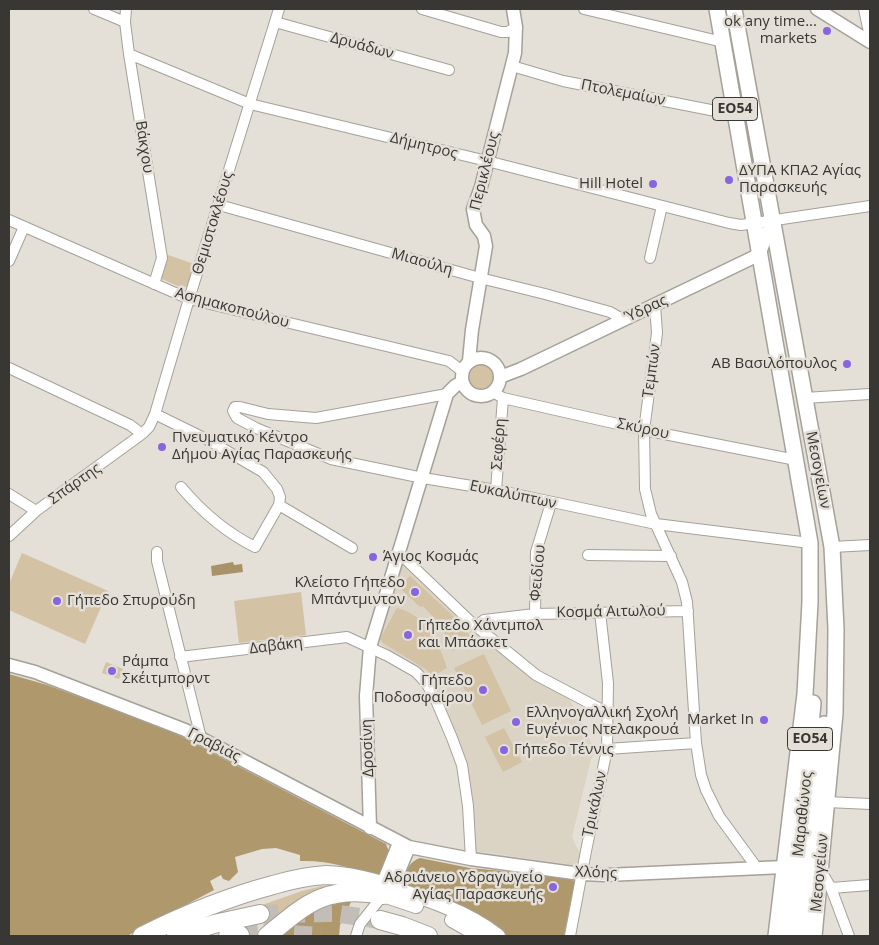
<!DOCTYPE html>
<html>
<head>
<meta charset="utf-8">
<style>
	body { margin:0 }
	#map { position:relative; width:879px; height:945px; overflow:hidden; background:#e4dfd7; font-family:"Open Sans",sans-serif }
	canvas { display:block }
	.frame { position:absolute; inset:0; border:10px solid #383734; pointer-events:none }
</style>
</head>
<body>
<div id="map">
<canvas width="879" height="945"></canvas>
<div class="frame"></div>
</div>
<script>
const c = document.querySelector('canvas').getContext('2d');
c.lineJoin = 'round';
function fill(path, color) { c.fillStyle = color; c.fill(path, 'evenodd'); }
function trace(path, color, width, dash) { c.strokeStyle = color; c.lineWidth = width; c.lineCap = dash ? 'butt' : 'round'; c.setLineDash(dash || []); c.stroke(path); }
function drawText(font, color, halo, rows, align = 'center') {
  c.font = font + ' "Open Sans",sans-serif'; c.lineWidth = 5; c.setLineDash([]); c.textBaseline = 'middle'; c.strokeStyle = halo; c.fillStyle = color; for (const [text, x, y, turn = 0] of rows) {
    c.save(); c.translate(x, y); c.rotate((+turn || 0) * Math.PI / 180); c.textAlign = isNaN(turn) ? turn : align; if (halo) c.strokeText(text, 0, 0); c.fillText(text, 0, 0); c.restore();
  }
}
const built = new Path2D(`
	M 406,563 L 481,637 L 520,669 L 532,678 L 568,696 L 594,748 L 595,753 L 591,759 L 572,837 L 580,854 L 580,858 L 578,863 L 573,865 L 476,851 L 469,777 L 461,748 L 448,714 L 434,685 L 425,674 L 381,645 L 379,641 L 381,632 L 400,566 Z`);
const green = new Path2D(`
	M 168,255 L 194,264 L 188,286 L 182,288 L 162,279 C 160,272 163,260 168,255 Z
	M466 376a15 15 0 1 1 30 0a15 15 0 1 1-30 0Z
	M 22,553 L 108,591 L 85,644 L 9,610 L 9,584 Z
	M 410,576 L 452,615 L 471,637 L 453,651 C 446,633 436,619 423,606 L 420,607 L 399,587 Z
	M 301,592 L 306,635 L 239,643 L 234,601 Z
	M 397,608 C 426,615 439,642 447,668 L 432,677 L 427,670 L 383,643 L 380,639 Z
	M 484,654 L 511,711 L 482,725 L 454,668 Z
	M 106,662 L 123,669 L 119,679 L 102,673 Z
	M 504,728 L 522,762 L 503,772 L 485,737 Z
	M 322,886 L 328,886 L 328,889 L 264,930 L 262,905 L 302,891 Z`);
const forest = new Path2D(`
	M 9,674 L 47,685 L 167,729 L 386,844 L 389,852 L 380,875 L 377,876 C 350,868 329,860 300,861 L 300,855 L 276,848 L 262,849 L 235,857 L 238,872 L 229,881 L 223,879 L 221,875 L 210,881 L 214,890 L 127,936 L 9,936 Z
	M 420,858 L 470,868 L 556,876 L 575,881 L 564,936 L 508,936 L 492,924 L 407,887 L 404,881 C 405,871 410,861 420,858 Z
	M 351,895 L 351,902 L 340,925 L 339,936 L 261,936 L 277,923 Z`);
const water = new Path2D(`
	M 233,562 L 234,565 L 242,564 L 243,572 L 212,576 L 211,566 Z`);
const motorwayTunnel = new Path2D(`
	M 260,914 L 333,913 L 380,920
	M 240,935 L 276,933 L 321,936`);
const minor = new Path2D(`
	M 94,9 L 125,22
	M 126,9 L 125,22 L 129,54 L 162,258 L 154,284
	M 422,9 L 501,32 L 508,32 L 516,27
	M 584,9 L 723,42
	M 864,9 L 870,37
	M 275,22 L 449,70
	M 129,54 L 250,104 L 487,161 L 729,223 L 741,225 L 755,223 L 870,206
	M 512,66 L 563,81 L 736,115
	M 219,205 L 480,278 L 545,294 L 610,312 L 624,320
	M 9,220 L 189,299 L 449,361 L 462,371
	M 650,258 L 662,206
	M 9,261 L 24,227
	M 655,305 L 657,333 L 644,430 L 645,489 L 651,514 L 682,582 L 687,602 L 696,743 L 701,775 L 706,790 L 719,816 L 757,868
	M 9,368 L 130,425 L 142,434
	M 493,392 L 503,398 L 644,430 L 796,460
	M 447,394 L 316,418 L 268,414 L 240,407 L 235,407 L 233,411 L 237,418 L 256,428 L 331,459 L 423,478 L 496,490 L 656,524 L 810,543
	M 804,398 L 870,394
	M 155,414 L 208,440 L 263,472 L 277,489 L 280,497 L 279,505
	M 181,487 C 202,512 225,532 255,547 L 279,505 L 352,548
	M 496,490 L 503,398
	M 9,494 L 36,511
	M 9,536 L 36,511 L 142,434 L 149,427 L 155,414 L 189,299 L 279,9
	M 832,547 L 870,545
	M 157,552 L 157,561 L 201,738
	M 399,553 L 471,622 L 536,675 L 608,713
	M 588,555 L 671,556
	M 535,614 L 536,552 L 551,503
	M 476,626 L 484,620 L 535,614 L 688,611
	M 180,657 L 347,637 L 388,656 L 416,672 L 426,683 L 435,698 L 452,738 L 462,765 L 468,806 L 471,859
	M 607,749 L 696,743
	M 827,802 L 870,804
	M 821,871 L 831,888 L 849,936
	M 831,888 L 870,885
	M 356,936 L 360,924 L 383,895
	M 570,936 L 586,851 L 607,749 L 608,683 L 600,612`);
const tertiary = new Path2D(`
	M 817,9 L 870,42
	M462 377a19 19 0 1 1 38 0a19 19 0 1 1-38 0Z
	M 469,361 L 472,330 L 486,246 L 484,236 L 476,225 L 473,209 L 481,187 L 515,53 L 516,27 L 513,9
	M 500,377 L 521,369 L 752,258 L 760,253 L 772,221
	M 9,665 L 35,672 L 185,730 L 409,847 L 471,859 L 581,874 L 606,875 L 784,867
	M 370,828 L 366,696 L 370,647 L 447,394 L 455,386 L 462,382
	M 383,892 L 382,885 L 399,843
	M 386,893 L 392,888 L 409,847`);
const secondary = new Path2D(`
	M 382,885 C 421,897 465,910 498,936
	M 383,895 L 416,906
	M 452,920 L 480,936`);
const primary = new Path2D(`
	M 717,9 L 810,543 L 810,602 L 805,694 L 776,936
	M 734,9 L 832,547 L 836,629 L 835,713 L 814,936
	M 791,936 L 813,703
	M 802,936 L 824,724`);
const motorway = new Path2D(`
	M 380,920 L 402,926 L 428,936
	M 142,936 C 184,915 228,897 273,885 C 290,880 308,876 326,875 C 345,875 364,880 382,885
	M 176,936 L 214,924 L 260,914
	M 228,936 L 240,935
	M 267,936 C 308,902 327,885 383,895`);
const markers = [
	[827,31,5,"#8765e0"],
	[729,180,5,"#8765e0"],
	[653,184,5,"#8765e0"],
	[847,364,5,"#8765e0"],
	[162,447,5,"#8765e0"],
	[373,557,5,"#8765e0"],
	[415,592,5,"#8765e0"],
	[57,601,5,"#8765e0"],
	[408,635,5,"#8765e0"],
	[112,671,5,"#8765e0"],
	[483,690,5,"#8765e0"],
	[764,720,5,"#8765e0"],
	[516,722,5,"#8765e0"],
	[504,750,5,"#8765e0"],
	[553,887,5,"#8765e0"]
];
const shields = [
	[735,109,45],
	[810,739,45]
];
const shieldNames = [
	["ΕΟ54",735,109],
	["ΕΟ54",810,739]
];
const poiNames = [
	["ok any time...",817,22,"right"],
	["markets",817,39,"right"],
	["ΔΥΠΑ ΚΠΑ2 Αγίας",739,171],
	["Παρασκευής",739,188],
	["Hill Hotel",643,184,"right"],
	["ΑΒ Βασιλόπουλος",837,364,"right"],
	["Πνευματικό Κέντρο",172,438],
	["Δήμου Αγίας Παρασκευής",172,455],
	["Άγιος Κοσμάς",383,557],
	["Κλείστο Γήπεδο",405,583,"right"],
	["Μπάντμιντον",405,600,"right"],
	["Γήπεδο Σπυρούδη",67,601],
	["Γήπεδο Χάντμπολ",418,626],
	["και Μπάσκετ",418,643],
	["Ράμπα",122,662],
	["Σκέιτμπορντ",122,679],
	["Γήπεδο",473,681,"right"],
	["Ποδοσφαίρου",473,698,"right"],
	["Ελληνογαλλική Σχολή",526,713],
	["Ευγένιος Ντελακρουά",526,730],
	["Market In",754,720,"right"],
	["Γήπεδο Τέννις",514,750],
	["Αδριάνειο Υδραγωγείο",543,878,"right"],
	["Αγίας Παρασκευής",543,895,"right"]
];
const streetNames = [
	["Δρυάδων",362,46,15],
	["Πτολεμαίων",623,93,11],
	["Δήμητρος",424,146,14],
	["Βάκχου",144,147,81],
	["Περικλέους",485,171,-76],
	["Θεμιστοκλέους",213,223,-73],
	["Μιαούλη",422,262,16],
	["Ασημακοπούλου",232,308,15],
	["Ύδρας",646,309,-25],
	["Τεμπών",652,371,-82],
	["Σκύρου",643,429,12],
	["Σεφέρη",499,444,-86],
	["Μεσογείων",818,470,79],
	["Σπάρτης",75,484,-35],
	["Ευκαλύπτων",513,495,12],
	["Φειδίου",538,573,-85],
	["Κοσμά Αιτωλού",611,612,-1],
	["Δαβάκη",276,646,-7],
	["Γραβιάς",214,745,27],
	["Δροσίνη",368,748,-92],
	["Τρικάλων",595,804,-78],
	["Μαραθώνος",803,814,-84],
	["Χλόης",596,873,2],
	["Μεσογείων",820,873,-85]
];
fill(built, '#dbd3c4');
fill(green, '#d3c2a4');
fill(forest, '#af986c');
fill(water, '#a99267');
trace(motorwayTunnel, '#c2bdb6', 18, [18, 9]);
trace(minor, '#a5a199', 12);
trace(tertiary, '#a5a199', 15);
trace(secondary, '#a5a199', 16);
trace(primary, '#a5a199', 18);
trace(motorway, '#a5a199', 20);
trace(minor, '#fff', 10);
trace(tertiary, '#fff', 12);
trace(secondary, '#fff', 14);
trace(primary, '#fff', 15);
trace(motorway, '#fff', 18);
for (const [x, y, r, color] of markers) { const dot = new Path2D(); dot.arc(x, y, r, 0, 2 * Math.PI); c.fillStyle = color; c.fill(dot); trace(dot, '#e4dfd7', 2); }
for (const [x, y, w] of shields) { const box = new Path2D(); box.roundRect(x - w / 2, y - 11.5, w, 23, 4); c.fillStyle = '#e4dfd7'; c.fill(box); trace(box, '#383734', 1); }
drawText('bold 14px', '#383734', null, shieldNames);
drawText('15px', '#383734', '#e4dfd7', poiNames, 'left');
drawText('15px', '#383734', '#e4dfd7', streetNames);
</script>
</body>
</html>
